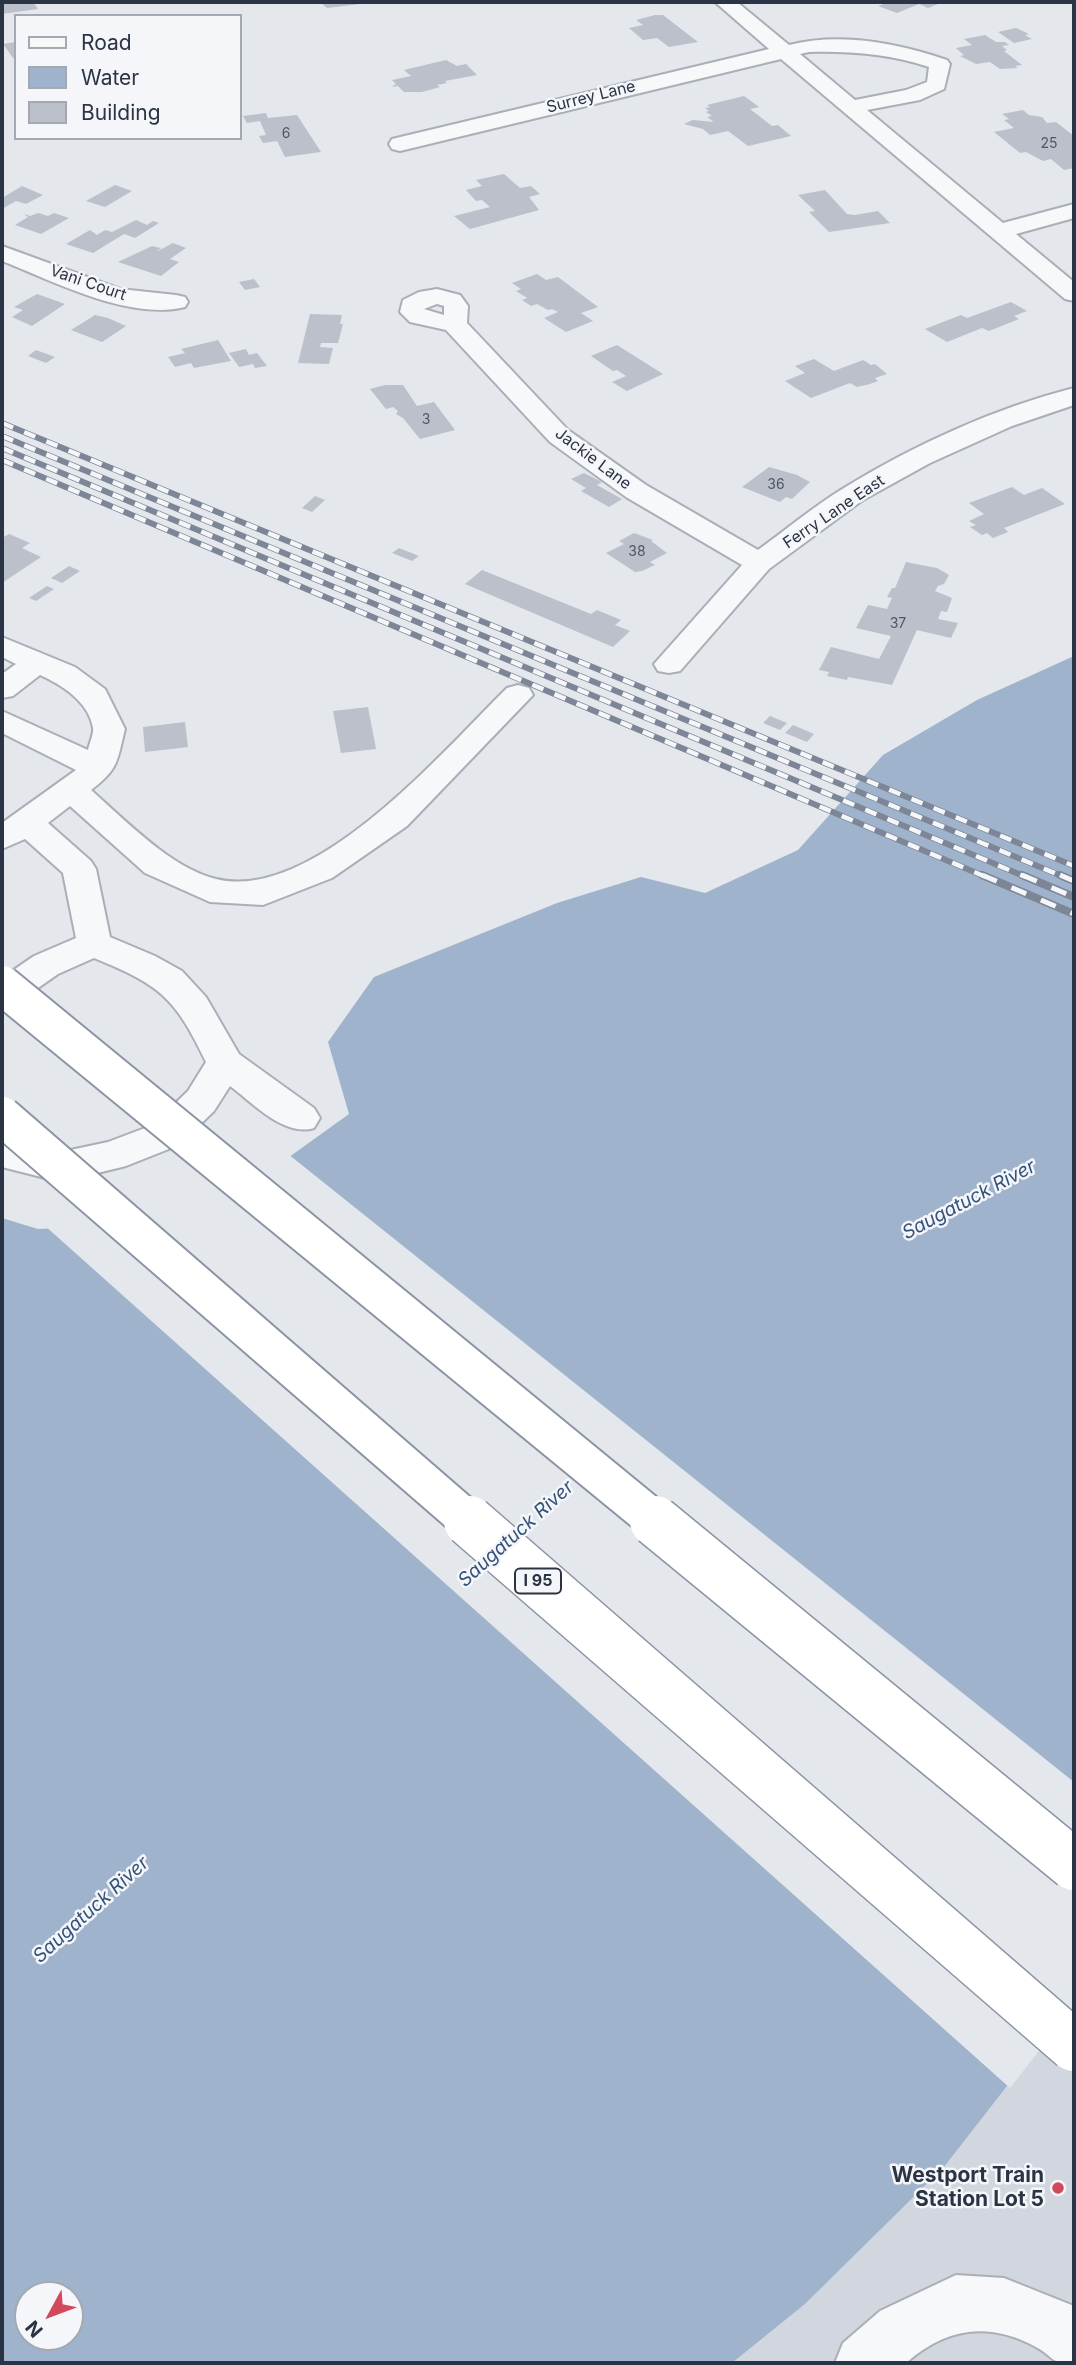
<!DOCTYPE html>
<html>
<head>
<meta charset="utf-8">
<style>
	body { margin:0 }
	#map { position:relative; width:1076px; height:2365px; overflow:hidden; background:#e4e7ec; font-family:Inter,sans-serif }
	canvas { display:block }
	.frame { position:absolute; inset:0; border:4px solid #2b3445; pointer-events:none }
	.legend { position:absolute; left:14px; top:14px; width:228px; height:126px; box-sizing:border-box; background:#f4f6f9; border:2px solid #a4a8b1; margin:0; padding:9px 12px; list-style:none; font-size:21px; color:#2b3445 }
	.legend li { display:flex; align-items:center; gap:14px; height:35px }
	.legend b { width:35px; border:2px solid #a4a8b1 }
	.north { position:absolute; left:14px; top:2281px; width:70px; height:70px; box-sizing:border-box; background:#f4f6f9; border:2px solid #a4a8b1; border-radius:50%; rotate:229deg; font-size:19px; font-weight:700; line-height:28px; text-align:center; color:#2b3445 }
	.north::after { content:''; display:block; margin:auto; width:24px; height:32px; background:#d1495b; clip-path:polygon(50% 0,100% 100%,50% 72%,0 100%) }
</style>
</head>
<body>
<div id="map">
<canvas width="1076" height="2365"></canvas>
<div class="frame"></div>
<ul class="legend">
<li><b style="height:9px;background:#f7f8fa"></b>Road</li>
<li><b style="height:19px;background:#9fb4cc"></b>Water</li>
<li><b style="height:19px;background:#bbc0ca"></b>Building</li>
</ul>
<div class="north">N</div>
</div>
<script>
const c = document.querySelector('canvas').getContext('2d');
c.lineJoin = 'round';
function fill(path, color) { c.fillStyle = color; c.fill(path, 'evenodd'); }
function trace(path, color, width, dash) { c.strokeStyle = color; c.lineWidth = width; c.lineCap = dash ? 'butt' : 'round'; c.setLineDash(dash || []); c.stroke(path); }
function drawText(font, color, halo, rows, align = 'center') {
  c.font = font + ' Inter,sans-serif'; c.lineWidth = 5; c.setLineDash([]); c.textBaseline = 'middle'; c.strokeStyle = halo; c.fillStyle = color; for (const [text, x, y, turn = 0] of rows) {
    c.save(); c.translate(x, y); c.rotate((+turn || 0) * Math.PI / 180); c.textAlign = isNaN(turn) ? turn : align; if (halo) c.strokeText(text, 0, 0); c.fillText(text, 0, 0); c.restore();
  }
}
const built = new Path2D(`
	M 1074,2000 L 1074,2363 L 732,2363 L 805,2304 L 944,2167 Z`);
const water = new Path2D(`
	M 1074,656 L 1074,2000 L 944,2167 L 805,2304 L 732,2363 L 2,2363 L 2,1218 L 38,1229 L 200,1221 L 349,1114 L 328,1042 L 374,977 L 557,903 L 641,877 L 705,893 L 798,850 L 883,755 L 977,700 ZM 28,2295 L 70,2295 L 70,2337 L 28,2337 Z`);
const pier = new Path2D(`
	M 288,1154 L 1074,1782 L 1074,2006 L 1010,2088 L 44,1225 L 199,1218 Z`);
const building = new Path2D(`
	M 2,2 L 33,2 L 38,9 L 2,14 Z
	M 320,2 L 369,2 L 369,3 L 327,8 Z
	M 889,2 L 943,2 L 928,8 L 919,4 L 897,13 L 878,6 Z
	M 655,15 L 663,15 L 698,42 L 669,47 L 657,38 L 643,40 L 629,28 L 643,25 L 636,20 Z
	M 1016,28 L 1029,34 L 1025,35 L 1032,39 L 1014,43 L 998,32 Z
	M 985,35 L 996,42 L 1005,42 L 1009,45 L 1002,46 L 1007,50 L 1004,51 L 1022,65 L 1015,66 L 1018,68 L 1000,69 L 990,62 L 976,64 L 960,56 L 964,55 L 956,48 L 972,45 L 964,39 Z
	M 16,42 L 16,62 L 3,44 Z
	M 446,60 L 457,66 L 466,64 L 477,75 L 445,81 L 447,83 L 437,85 L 440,87 L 422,92 L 404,92 L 398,86 L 392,87 L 396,84 L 392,80 L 411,76 L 404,70 Z
	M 744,96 L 759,107 L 750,109 L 772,126 L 778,125 L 791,136 L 748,146 L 728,131 L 710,135 L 703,129 L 684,124 L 693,120 L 714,122 L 707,117 L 712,116 L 706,112 L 709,111 L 705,108 L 710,107 L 707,105 Z
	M 1023,110 L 1029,115 L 1042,117 L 1047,123 L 1056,122 L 1074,136 L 1074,168 L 1064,170 L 1051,159 L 1043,161 L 1026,152 L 1020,153 L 994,132 L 1014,128 L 1004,120 L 1009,119 L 1002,114 Z
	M 266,113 L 268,118 L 297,115 L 321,152 L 285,157 L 277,141 L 263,143 L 259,136 L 266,135 L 260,121 L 247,123 L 243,116 Z
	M 504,174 L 520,188 L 531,186 L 540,194 L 529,197 L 539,210 L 470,229 L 454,216 L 490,207 L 482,200 L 476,201 L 466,190 L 482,186 L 476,180 Z
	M 115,185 L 132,191 L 105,207 L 86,201 Z
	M 22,186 L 43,195 L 26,204 L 16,201 L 2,209 L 2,198 Z
	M 825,190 L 847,214 L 855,215 L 878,211 L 890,223 L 829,232 L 809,212 L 815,211 L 798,195 Z
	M 38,213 L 48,216 L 54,213 L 69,218 L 41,234 L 15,225 L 28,217 L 24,214 L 30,216 Z
	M 136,220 L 147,225 L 153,221 L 159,223 L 135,238 L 124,234 L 93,253 L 66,244 L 90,230 L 97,235 L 105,230 L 112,232 Z
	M 173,243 L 186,248 L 170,259 L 179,262 L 161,276 L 118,262 L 152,246 L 161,248 L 156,252 Z
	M 537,274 L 546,280 L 558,277 L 598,307 L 581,313 L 593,321 L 566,332 L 544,318 L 558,312 L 552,309 L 548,310 L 537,304 L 531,306 L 522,300 L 527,298 L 516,291 L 521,289 L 512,283 Z
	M 254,279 L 260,287 L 245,290 L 239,282 Z
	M 37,294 L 65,304 L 32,326 L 12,317 L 23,310 L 14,307 Z
	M 1011,302 L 1027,311 L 1014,316 L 1019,319 L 989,331 L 982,328 L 947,342 L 925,329 L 961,315 L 967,318 Z
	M 310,314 L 342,315 L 340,324 L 343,324 L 338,343 L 321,343 L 320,347 L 333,348 L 329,364 L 298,363 Z
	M 95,315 L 108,318 L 126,326 L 102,342 L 71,330 Z
	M 218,340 L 231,361 L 194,368 L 191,363 L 175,367 L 168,357 L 185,353 L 181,349 Z
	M 617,345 L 663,374 L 627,391 L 612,382 L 626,376 L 617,370 L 613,371 L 591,356 Z
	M 246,349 L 249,355 L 257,353 L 267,366 L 255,368 L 253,364 L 239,367 L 229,353 Z
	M 36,350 L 55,357 L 46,363 L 28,356 Z
	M 814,359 L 834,371 L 863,360 L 871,365 L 875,364 L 887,374 L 875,378 L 878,381 L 870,384 L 857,387 L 850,383 L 811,398 L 785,381 L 805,373 L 795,366 Z
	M 385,385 L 403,385 L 417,406 L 434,402 L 455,430 L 420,439 L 403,418 L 396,414 L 398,411 L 393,407 L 386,409 L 370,389 Z
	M 769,467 L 797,475 L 810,482 L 792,499 L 786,497 L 780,502 L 742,487 Z
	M 584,473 L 602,482 L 597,485 L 622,499 L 609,507 L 581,491 L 586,488 L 571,479 Z
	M 1012,487 L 1024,495 L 1042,488 L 1065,504 L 1004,528 L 1008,532 L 993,538 L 987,533 L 982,535 L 970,527 L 976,525 L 969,521 L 984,514 L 969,503 Z
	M 315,496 L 325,500 L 312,512 L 302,508 Z
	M 634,533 L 653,540 L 651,541 L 667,553 L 650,562 L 655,565 L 642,571 L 635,572 L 606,553 L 624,544 L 619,541 Z
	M 9,534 L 30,543 L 22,548 L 41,557 L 2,583 L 2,538 Z
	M 399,548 L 419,556 L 412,561 L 392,553 Z
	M 906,562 L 937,568 L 949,575 L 944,584 L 938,586 L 935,591 L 952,598 L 947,612 L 941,611 L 938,619 L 958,623 L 951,638 L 917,630 L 892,685 L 848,677 L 847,680 L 827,676 L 829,672 L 819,670 L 831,647 L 879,659 L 891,636 L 856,628 L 868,605 L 887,609 L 892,598 L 887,597 L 892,588 L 895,588 Z
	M 69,566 L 80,571 L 62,583 L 51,578 Z
	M 482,570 L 591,614 L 597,610 L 621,620 L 615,625 L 630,631 L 613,647 L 465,584 Z
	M 47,586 L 54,589 L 36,601 L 29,598 Z
	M 368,707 L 376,749 L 341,753 L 333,711 Z
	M 770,716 L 787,723 L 780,730 L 763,723 Z
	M 185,722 L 188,747 L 145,752 L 143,727 Z
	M 793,725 L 814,734 L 807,742 L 785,733 Z`);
const minor = new Path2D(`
	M 715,2 L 737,2 L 789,45 C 841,32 897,43 947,60 L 950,64 L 944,89 L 920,100 L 867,110 L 1003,223 L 1074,204 L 1074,218 L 1016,234 L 1074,282 L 1074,301 L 1065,299 L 781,59 L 400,151 L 392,149 L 389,144 L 392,139 L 769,49 ZM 809,52 C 850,51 890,54 929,67 L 927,82 L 906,90 L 855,100 L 800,54 Z
	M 2,246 L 120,289 L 176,295 L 185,297 L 188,302 L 185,307 C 129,321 53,281 2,261 Z
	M 437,289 L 460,295 L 468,306 L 467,323 L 568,430 L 646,485 L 758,550 C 786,530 814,506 844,488 C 914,445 995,408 1074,388 L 1074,405 L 1012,426 L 930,463 L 863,500 L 769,569 L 680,671 L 669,673 L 658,671 L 654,664 L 742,565 L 626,497 L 550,442 L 446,330 L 410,322 L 400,312 L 403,300 L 419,292 ZM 437,304 L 444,306 L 444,315 L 424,309 Z
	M 2,637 L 75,667 L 105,689 L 125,729 C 117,761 119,769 91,790 C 125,820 171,868 216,879 C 314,903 443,751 507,688 L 518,685 L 529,688 L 533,695 L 407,826 L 332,878 L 263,905 L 210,902 L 145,873 L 70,806 L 48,823 L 91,861 L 96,869 L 110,937 L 155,956 L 182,971 L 206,997 L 239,1054 L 314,1108 L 320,1118 L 314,1128 C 284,1137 253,1103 230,1086 L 214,1111 L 179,1145 L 126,1166 L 61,1182 L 2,1167 L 2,1137 L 61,1152 L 108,1142 L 153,1125 L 188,1091 L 206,1062 C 175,997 160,985 94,958 L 58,974 L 15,1004 L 2,1008 L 2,978 L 34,956 L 76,938 L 63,873 L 25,839 L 2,849 L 2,823 L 76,770 L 2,733 L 2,711 L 88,750 C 89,744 94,734 93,728 C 89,702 62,685 40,675 L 13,696 L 2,698 L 2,674 L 16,664 L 2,657 Z
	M 956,2275 L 1004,2278 L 1074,2306 L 1074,2363 C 1048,2363 1056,2358 1036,2347 C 988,2321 946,2328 906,2363 L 835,2363 L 843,2343 L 880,2311 Z`);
const railFar1 = new Path2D(`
	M 2,423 L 1074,866
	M 2,436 L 1064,877
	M 2,448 L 1026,877
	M 2,460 L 986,877`);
const rail = new Path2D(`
	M 982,875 L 1074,914
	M 1022,875 L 1074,897
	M 1060,875 L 1074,881`);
const highwayBridgeFar1 = new Path2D(`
	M 2,985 L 658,1523
	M 2,1116 L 471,1523`);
const highwayBridge = new Path2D(`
	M 469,1521 L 1074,2046
	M 655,1521 L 1074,1865`);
const markers = [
	[1058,2188,7,"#d1495b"]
];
const numberNames = [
	["6",286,134],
	["25",1049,144],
	["3",426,420],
	["36",776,485],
	["38",637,552],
	["37",898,624]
];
const farStreetnames = [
	["Surrey Lane",591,97,-14],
	["Vani Court",88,283,19],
	["Jackie Lane",593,459,37],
	["Ferry Lane East",834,512,-34]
];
const shields = [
	[538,1581,46]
];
const shieldNames = [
	["I 95",538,1581]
];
const waterNames = [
	["Saugatuck River",969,1200,-28],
	["Saugatuck River",516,1534,-42],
	["Saugatuck River",91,1910,-42]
];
const nearPoinames = [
	["Westport Train",1044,2176],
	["Station Lot 5",1044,2200]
];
fill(built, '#d2d6de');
fill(water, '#9fb4cc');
fill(pier, '#e4e7ec');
fill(building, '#bbc0ca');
trace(minor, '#a9aeb7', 4);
fill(minor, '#f7f8fa');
trace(railFar1, '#7d8696', 6);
trace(rail, '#7d8696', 8);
trace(railFar1, '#f4f6f9', 4.5, [12]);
trace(rail, '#f4f6f9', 5, [16]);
trace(highwayBridgeFar1, '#8b94a3', 42, []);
trace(highwayBridge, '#8b94a3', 53, []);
trace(highwayBridgeFar1, '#fff', 38);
trace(highwayBridge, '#fff', 50);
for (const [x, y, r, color] of markers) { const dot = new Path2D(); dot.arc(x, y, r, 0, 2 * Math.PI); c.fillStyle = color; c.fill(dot); trace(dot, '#f4f6f9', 2.5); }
drawText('14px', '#4f5766', null, numberNames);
drawText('16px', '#2b3445', '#f4f6f9', farStreetnames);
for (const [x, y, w] of shields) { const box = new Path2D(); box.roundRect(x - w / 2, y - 12.5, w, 25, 5); c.fillStyle = '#f4f6f9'; c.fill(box); trace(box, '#2b3445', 2); }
drawText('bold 16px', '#2b3445', null, shieldNames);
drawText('italic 19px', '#34527a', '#f4f6f9', waterNames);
drawText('bold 21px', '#2b3445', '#f4f6f9', nearPoinames, 'right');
</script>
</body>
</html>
